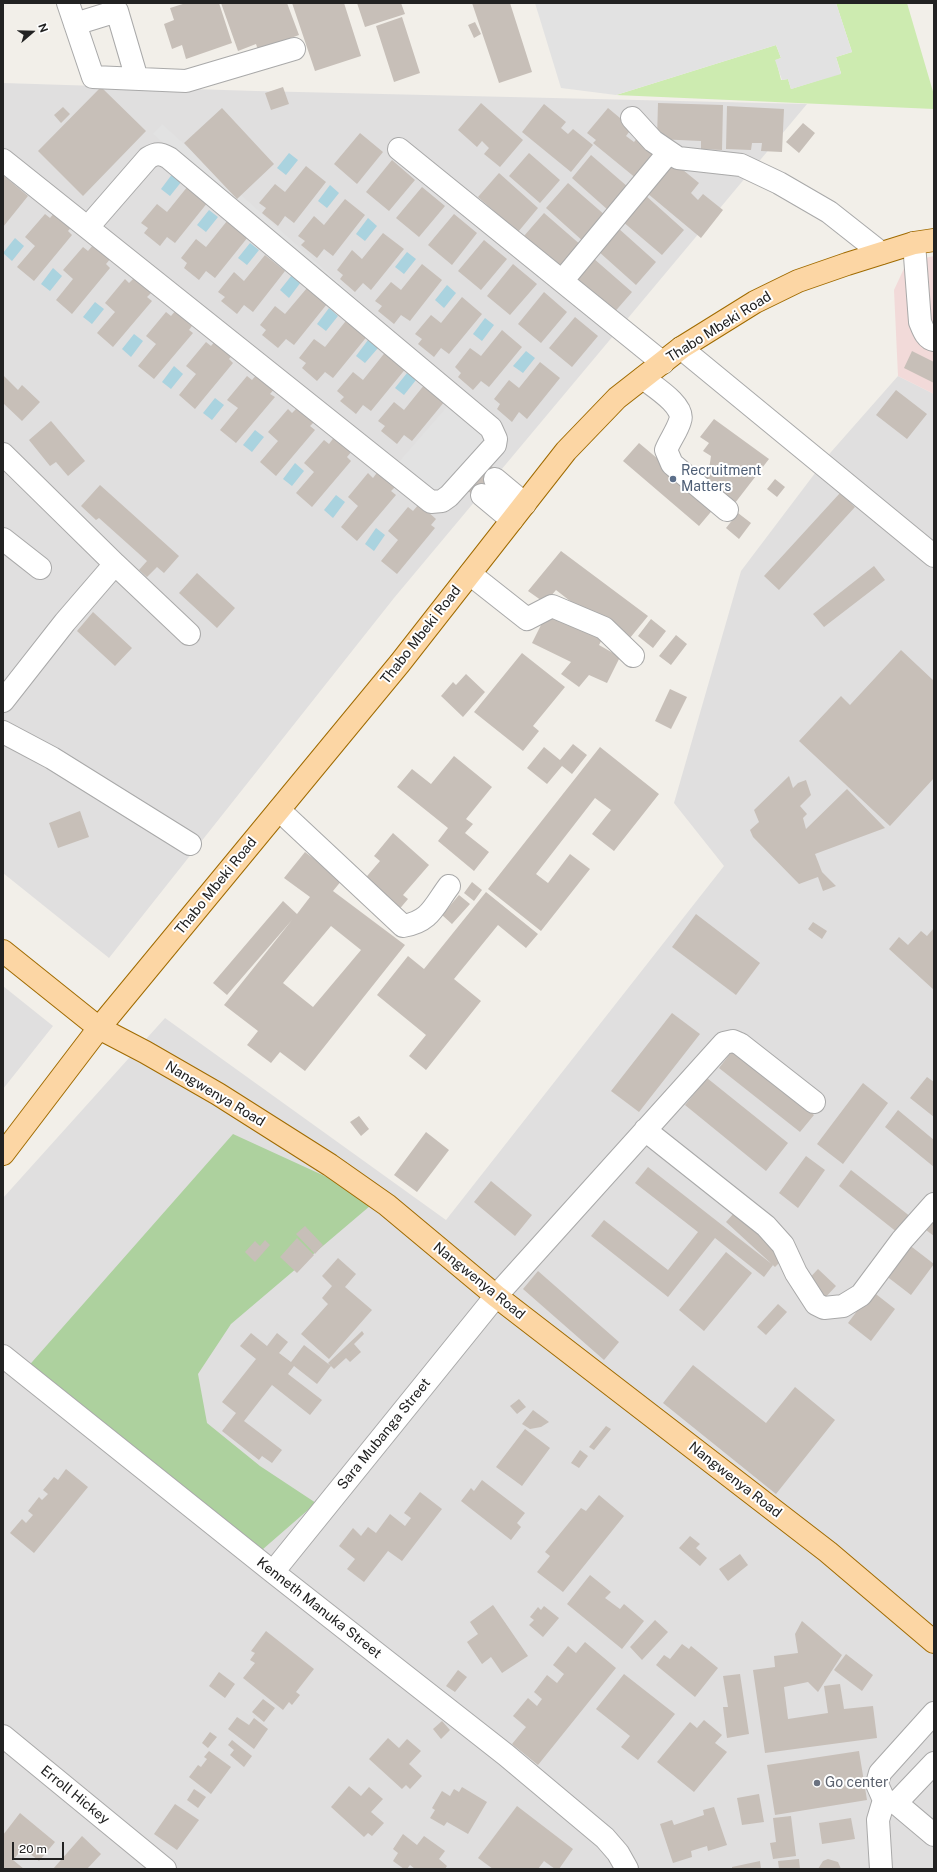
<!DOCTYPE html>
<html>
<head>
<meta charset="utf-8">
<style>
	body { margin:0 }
	#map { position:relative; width:937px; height:1872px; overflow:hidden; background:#f2efe9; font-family:"Public Sans",sans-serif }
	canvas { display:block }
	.frame { position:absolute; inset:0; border:4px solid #222; pointer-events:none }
	.north { position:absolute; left:12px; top:12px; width:40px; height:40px; -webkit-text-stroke:3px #fff; paint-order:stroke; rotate:70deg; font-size:11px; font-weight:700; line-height:16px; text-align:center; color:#222 }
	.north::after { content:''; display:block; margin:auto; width:14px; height:18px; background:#222; clip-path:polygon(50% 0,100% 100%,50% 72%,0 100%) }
	.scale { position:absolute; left:12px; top:1842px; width:52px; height:18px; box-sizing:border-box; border:2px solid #222; border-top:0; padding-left:5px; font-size:12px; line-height:14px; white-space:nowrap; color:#222; -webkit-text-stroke:3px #fff; paint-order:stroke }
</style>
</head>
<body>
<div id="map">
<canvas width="937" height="1872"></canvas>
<div class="frame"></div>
<div class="north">N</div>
<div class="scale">20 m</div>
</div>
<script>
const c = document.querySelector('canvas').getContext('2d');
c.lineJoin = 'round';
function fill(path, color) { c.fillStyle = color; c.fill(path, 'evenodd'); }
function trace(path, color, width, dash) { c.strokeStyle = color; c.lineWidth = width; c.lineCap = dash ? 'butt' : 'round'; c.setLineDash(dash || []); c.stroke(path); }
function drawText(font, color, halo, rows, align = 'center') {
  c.font = font + ' "Public Sans",sans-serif'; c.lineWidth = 4; c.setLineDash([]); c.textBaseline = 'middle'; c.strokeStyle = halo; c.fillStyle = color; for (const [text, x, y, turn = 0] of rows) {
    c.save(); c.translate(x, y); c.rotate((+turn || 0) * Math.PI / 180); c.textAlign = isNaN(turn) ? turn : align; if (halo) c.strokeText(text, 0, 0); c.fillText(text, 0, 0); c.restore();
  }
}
const residential = new Path2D(`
	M 3,83 L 256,91 L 807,104 L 394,598 L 109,958 L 3,873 Z
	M 898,376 L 934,394 L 934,1869 L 3,1869 L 3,1198 L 165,1018 L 446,1220 L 724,866 L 674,803 L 741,571 L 831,452 Z
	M 3,986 L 53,1026 L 3,1089 Z`);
const commercial = new Path2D(`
	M 934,256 L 934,394 L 898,376 L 894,290 L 907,262 Z`);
const grass = new Path2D(`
	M 836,3 L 907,3 L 934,95 L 934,109 L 616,95 L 776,45 L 781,58 L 776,60 L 781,80 L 788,79 L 791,89 L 841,73 L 836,57 L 852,52 Z`);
const forest = new Path2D(`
	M 233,1134 L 377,1200 L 231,1324 L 198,1374 L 207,1423 L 260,1466 L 316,1503 L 255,1556 L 25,1370 Z`);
const parking = new Path2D(`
	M 535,3 L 836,3 L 852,52 L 836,57 L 841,74 L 791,89 L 788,79 L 782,80 L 775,60 L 781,58 L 776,45 L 616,95 L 561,88 Z
	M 162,124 L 510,436 L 445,509 L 396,465 L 451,402 L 153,134 Z`);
const water = new Path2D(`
	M 289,153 L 298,160 L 286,175 L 277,168 Z
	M 173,173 L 182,181 L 170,196 L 161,189 Z
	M 330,185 L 339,193 L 327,208 L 318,201 Z
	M 209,210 L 218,217 L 206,232 L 197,225 Z
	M 368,218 L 377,226 L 365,241 L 356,234 Z
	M 15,238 L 24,246 L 12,261 L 3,253 Z
	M 250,243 L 259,250 L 247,265 L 238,258 Z
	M 407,252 L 416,259 L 404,274 L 395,267 Z
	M 53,268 L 62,276 L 50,291 L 41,284 Z
	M 292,275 L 301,282 L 289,298 L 280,290 Z
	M 447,285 L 456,293 L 444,308 L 435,300 Z
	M 95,302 L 104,309 L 92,324 L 83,317 Z
	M 329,308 L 338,316 L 326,331 L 317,324 Z
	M 485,318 L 494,325 L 482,341 L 473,334 Z
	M 134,334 L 143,341 L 131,357 L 122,349 Z
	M 368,340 L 378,348 L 365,363 L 356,356 Z
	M 526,351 L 535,358 L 523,373 L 513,366 Z
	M 174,366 L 183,374 L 171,389 L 162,382 Z
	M 407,373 L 416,380 L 404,395 L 395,388 Z
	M 215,398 L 224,405 L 212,420 L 203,413 Z
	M 255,430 L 264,437 L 252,452 L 243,445 Z
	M 295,463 L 304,471 L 292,486 L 283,479 Z
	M 336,495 L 345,502 L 333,518 L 324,510 Z
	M 376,528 L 385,535 L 374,551 L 365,544 Z`);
const building = new Path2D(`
	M 186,3 L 219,3 L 232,43 L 186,59 L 182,45 L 172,49 L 164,24 L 174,20 L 170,8 Z
	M 221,3 L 287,3 L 299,35 L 258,50 L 256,44 L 238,51 Z
	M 292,3 L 344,3 L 361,56 L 315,71 Z
	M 357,3 L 401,3 L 405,14 L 365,27 Z
	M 472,3 L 510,3 L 532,72 L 499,83 Z
	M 402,17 L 420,73 L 394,82 L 376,26 Z
	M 475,22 L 481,34 L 474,38 L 468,25 Z
	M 101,87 L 146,131 L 83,196 L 38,151 Z
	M 283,87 L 289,104 L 271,110 L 265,93 Z
	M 481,103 L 523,140 L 500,167 L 484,154 L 489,148 L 482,141 L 477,147 L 458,130 Z
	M 658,103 L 723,105 L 722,150 L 701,149 L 701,141 L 657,139 Z
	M 544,104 L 566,122 L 561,128 L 568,134 L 573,129 L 593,145 L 571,172 L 522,132 Z
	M 727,106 L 784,109 L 782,152 L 761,151 L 762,143 L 752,143 L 751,150 L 726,149 Z
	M 63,107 L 70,114 L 61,123 L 54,115 Z
	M 222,108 L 274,164 L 237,199 L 184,143 Z
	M 608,108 L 632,128 L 626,136 L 634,142 L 640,135 L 660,151 L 637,179 L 593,143 L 596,140 L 587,133 Z
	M 803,123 L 815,133 L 799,153 L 786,142 Z
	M 360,133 L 383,152 L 357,184 L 334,164 Z
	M 529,153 L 560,180 L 540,203 L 509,176 Z
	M 591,155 L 628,187 L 608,210 L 572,178 Z
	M 392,160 L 415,180 L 389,211 L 366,192 Z
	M 672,161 L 699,183 L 691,193 L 698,200 L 703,194 L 723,210 L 701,238 L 647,193 Z
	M 306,166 L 326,182 L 294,223 L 285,216 L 278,226 L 262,213 L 266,208 L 259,203 L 275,184 L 285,192 Z
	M 499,173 L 538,208 L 518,232 L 478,197 Z
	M 4,176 L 28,196 L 3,227 L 3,178 Z
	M 568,183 L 606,216 L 584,242 L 546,208 Z
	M 188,186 L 208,202 L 175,243 L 167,237 L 160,246 L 144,233 L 148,228 L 141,223 L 157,204 L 167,212 Z
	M 422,187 L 445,206 L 419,237 L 396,218 Z
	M 645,195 L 684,230 L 662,255 L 622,221 Z
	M 345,199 L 365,215 L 333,256 L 324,249 L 317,258 L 301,245 L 305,241 L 298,236 L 314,216 L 324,225 Z
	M 56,211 L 73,225 L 68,231 L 72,235 L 34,281 L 17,267 L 35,246 L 25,237 L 45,214 L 50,218 Z
	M 544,213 L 582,246 L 561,269 L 524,236 Z
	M 454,214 L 477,233 L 452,265 L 428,245 Z
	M 227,221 L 248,237 L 215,278 L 206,271 L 199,280 L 184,268 L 187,263 L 181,258 L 196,239 L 206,247 Z
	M 618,228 L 656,262 L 636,285 L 598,251 Z
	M 383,233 L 404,249 L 371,290 L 363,283 L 355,292 L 340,279 L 343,275 L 337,270 L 352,250 L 362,259 Z
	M 484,240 L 507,259 L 481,290 L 458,271 Z
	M 94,244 L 111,258 L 106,264 L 110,268 L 72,314 L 56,300 L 73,279 L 63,270 L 83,247 L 88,251 Z
	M 265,255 L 285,271 L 253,312 L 244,305 L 237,314 L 221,301 L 225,297 L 218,292 L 234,272 L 244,281 Z
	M 593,258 L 632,292 L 612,315 L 573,280 Z
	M 422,264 L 442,280 L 410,321 L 401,315 L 394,324 L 378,311 L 382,306 L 375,301 L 391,282 L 401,290 Z
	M 513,264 L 537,284 L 510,315 L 487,296 Z
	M 136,276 L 153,291 L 147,297 L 152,301 L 113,347 L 97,333 L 115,312 L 105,303 L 125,279 L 129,283 Z
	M 307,288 L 327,304 L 294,345 L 286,339 L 278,348 L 262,335 L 266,330 L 260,325 L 275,306 L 285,314 Z
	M 544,292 L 567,312 L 541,343 L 518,324 Z
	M 462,297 L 482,314 L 449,354 L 441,348 L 434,357 L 418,344 L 422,339 L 415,334 L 431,315 L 441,323 Z
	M 177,309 L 194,323 L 189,330 L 193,333 L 154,379 L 138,366 L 156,344 L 146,336 L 166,312 L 171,316 Z
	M 349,317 L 369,334 L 333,378 L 325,372 L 317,381 L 302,368 L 306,363 L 299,358 L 314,339 L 325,347 Z
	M 575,317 L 598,336 L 572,367 L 549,348 Z
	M 502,330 L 522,347 L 489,387 L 481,381 L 473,390 L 458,377 L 461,373 L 455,367 L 470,348 L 481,356 Z
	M 217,339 L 234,353 L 229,359 L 233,363 L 195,409 L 179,395 L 196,374 L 186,366 L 206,342 L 211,346 Z
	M 387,350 L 407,367 L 371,411 L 363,405 L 356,414 L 340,401 L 344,397 L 337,391 L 353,372 L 363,380 Z
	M 912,351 L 934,362 L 934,383 L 904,368 Z
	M 540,362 L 560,378 L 527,419 L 519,412 L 512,422 L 497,409 L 500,404 L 494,399 L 509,380 L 519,388 Z
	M 258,373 L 276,387 L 270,394 L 275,397 L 236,443 L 220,430 L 238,408 L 227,400 L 247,376 L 252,380 Z
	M 3,375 L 18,390 L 22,385 L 40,402 L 22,421 L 3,403 Z
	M 425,384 L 445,401 L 412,441 L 404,435 L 397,444 L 381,431 L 385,426 L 378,421 L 394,402 L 404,410 Z
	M 896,390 L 927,414 L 907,439 L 876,415 Z
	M 299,406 L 316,420 L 310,426 L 315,430 L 276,476 L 260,462 L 278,441 L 268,432 L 288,409 L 292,413 Z
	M 714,419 L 769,459 L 735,503 L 701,479 L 709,469 L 711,456 L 703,451 L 709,443 L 700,437 Z
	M 51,421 L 85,461 L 68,476 L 56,462 L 50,466 L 29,440 Z
	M 335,436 L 352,451 L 347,457 L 351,461 L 312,507 L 296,493 L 314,472 L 304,463 L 324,440 L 329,444 Z
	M 639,443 L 715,507 L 699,526 L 623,461 Z
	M 489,464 L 500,473 L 478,499 L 467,490 Z
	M 379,470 L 397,485 L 391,491 L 396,495 L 357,541 L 341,527 L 358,506 L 348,497 L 368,473 L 373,478 Z
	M 775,479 L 785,487 L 777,497 L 767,489 Z
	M 100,485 L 179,556 L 164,573 L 157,567 L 147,577 L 139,570 L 147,561 L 99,518 L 96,520 L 81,506 Z
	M 840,493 L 855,507 L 779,590 L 764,576 Z
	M 419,504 L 436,519 L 431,525 L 435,528 L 397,574 L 381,561 L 398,540 L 388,531 L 408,507 L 413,511 Z
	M 738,513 L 751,523 L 739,539 L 726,528 Z
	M 561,551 L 648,616 L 625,644 L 556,590 L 545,603 L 528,591 Z
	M 874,566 L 885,580 L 824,627 L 813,614 Z
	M 197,573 L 235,608 L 217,628 L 179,593 Z
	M 93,612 L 132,648 L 115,666 L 77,631 Z
	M 547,613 L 607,630 L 599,645 L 620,657 L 607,683 L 589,675 L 579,687 L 561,674 L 571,662 L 532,643 Z
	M 651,619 L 666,631 L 653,648 L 638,636 Z
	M 676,635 L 687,644 L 671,665 L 659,656 Z
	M 901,650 L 934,681 L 934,778 L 890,826 L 799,741 L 841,696 L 850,705 Z
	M 522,653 L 565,687 L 533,726 L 539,731 L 523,751 L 474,712 Z
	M 466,674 L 485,692 L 463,717 L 441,696 L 453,682 L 456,685 Z
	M 670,689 L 687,697 L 671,729 L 655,721 Z
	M 573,744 L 587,755 L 572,774 L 562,766 L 547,784 L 527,768 L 544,747 L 560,760 Z
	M 600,747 L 659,794 L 614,851 L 592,834 L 611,810 L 595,798 L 536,874 L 548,883 L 570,854 L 590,869 L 541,931 L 488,889 Z
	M 454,756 L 492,787 L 466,819 L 473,824 L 465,833 L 489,852 L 474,871 L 438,841 L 448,828 L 397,787 L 412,769 L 431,784 Z
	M 789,776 L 793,788 L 798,783 L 806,780 L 811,795 L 800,806 L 807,814 L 803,818 L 806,829 L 847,789 L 885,828 L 815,854 L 822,872 L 836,886 L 823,891 L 818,877 L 799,884 L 753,837 L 750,830 L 759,822 L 754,810 Z
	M 80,811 L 89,837 L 58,848 L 49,823 Z
	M 393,833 L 429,865 L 403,895 L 408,899 L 397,912 L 362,882 L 380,861 L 374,856 Z
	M 305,852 L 342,880 L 333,891 L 405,945 L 305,1071 L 280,1052 L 271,1063 L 247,1045 L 258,1031 L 224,1005 L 292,920 L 227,995 L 213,983 L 283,901 L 297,914 L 310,897 L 284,878 ZM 331,926 L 361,950 L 313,1007 L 283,983 Z
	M 472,882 L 482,890 L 474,901 L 464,893 Z
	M 486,892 L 538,934 L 526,948 L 498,925 L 454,979 L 481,1001 L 426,1070 L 409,1056 L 426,1035 L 377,995 L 408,956 L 424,969 Z
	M 459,895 L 470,904 L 452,924 L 442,915 Z
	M 696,914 L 760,963 L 736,995 L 672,947 Z
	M 813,922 L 827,931 L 822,939 L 808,929 Z
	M 934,928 L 934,990 L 889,949 L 899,937 L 908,945 L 921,931 L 927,936 Z
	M 672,1013 L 700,1034 L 639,1112 L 611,1091 Z
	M 733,1050 L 814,1115 L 800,1132 L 719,1068 Z
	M 927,1077 L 934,1082 L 934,1117 L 910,1098 Z
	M 707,1078 L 788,1143 L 766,1171 L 685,1105 Z
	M 863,1083 L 888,1103 L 843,1164 L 817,1144 Z
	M 898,1110 L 934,1140 L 934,1167 L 885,1127 Z
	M 359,1116 L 369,1129 L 361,1136 L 350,1122 Z
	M 426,1132 L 449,1150 L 417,1192 L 394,1175 Z
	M 806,1156 L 825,1170 L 798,1208 L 779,1193 Z
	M 648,1167 L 773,1265 L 764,1277 L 715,1238 L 668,1297 L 591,1236 L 604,1220 L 668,1270 L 698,1232 L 635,1183 Z
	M 851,1170 L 911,1217 L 898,1233 L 839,1186 Z
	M 491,1181 L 532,1215 L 515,1236 L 474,1202 Z
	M 734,1213 L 784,1258 L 775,1267 L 726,1222 Z
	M 934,1219 L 934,1236 L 926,1230 Z
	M 305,1226 L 323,1245 L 315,1254 L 296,1234 Z
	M 297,1238 L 314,1255 L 297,1273 L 280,1257 Z
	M 265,1240 L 270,1245 L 255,1262 L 245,1252 L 255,1241 L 260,1246 Z
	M 908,1244 L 934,1264 L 911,1295 L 885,1275 Z
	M 726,1252 L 752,1273 L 704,1331 L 679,1310 Z
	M 338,1258 L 356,1274 L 345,1287 L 372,1310 L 329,1359 L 301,1334 L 328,1304 L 322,1298 L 332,1286 L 322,1276 Z
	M 818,1269 L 836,1286 L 823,1300 L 805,1283 Z
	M 538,1271 L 619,1342 L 604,1360 L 523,1289 Z
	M 872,1291 L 895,1309 L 871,1341 L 848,1323 Z
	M 778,1304 L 787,1312 L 766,1335 L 757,1327 Z
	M 362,1331 L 364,1334 L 354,1344 L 361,1352 L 350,1362 L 346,1358 L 334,1369 L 328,1363 Z
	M 251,1333 L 267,1346 L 277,1333 L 288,1342 L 279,1353 L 291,1362 L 304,1345 L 331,1366 L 317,1384 L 294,1366 L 288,1374 L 322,1400 L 310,1415 L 272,1385 L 244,1421 L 282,1450 L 272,1463 L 262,1456 L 259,1460 L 222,1431 L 236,1413 L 222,1402 L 256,1359 L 240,1346 Z
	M 693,1365 L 766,1423 L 795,1387 L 835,1420 L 776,1494 L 663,1403 Z
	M 519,1399 L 526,1407 L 517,1414 L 510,1406 Z
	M 533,1410 L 549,1422 L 541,1427 L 530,1429 L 522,1424 Z
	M 606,1426 L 611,1429 L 594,1450 L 589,1447 Z
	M 525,1429 L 550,1448 L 522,1486 L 496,1467 Z
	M 580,1450 L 588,1456 L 579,1468 L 571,1463 Z
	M 66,1469 L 88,1487 L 34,1553 L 10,1533 L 22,1519 L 26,1523 L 33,1515 L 28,1511 L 39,1497 L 42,1500 L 48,1494 L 43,1490 L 54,1477 L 58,1480 Z
	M 482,1480 L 525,1513 L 517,1523 L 521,1527 L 511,1540 L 461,1501 L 471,1488 L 474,1491 Z
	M 420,1492 L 442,1509 L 402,1561 L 388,1551 L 364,1582 L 347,1569 L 355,1559 L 339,1546 L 353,1528 L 361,1536 L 368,1527 L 376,1533 L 390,1514 L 405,1526 L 411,1518 L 404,1513 Z
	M 599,1495 L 624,1516 L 563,1592 L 537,1572 L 550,1556 L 545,1552 L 581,1508 L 586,1511 Z
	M 690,1536 L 700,1544 L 696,1548 L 707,1558 L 700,1566 L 679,1548 Z
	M 740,1554 L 748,1565 L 728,1581 L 719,1569 Z
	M 590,1575 L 611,1592 L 605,1598 L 620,1609 L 624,1604 L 644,1621 L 622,1649 L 567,1604 Z
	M 493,1605 L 528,1656 L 502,1673 L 491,1657 L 482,1664 L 467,1642 L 478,1634 L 470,1622 Z
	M 544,1606 L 559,1618 L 543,1637 L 529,1625 L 534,1620 L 530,1617 L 538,1607 L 541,1610 Z
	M 655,1620 L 668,1632 L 642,1660 L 630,1647 Z
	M 802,1621 L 842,1655 L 818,1692 L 808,1682 L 784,1687 L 788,1719 L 828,1713 L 824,1686 L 840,1684 L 844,1709 L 873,1706 L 877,1738 L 765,1753 L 753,1670 L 775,1667 L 774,1656 L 798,1653 L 795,1634 Z
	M 266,1631 L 314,1669 L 296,1692 L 300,1695 L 292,1705 L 289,1702 L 283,1710 L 243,1678 L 255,1663 L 250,1660 L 255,1653 L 251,1651 Z
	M 585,1642 L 616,1668 L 538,1765 L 512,1744 L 526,1727 L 513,1716 L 528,1698 L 537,1706 L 542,1699 L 534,1692 L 547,1675 L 557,1683 L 564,1674 L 553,1665 L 568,1646 L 576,1653 Z
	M 682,1644 L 689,1649 L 691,1646 L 718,1668 L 695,1697 L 656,1665 L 664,1655 L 670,1659 Z
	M 846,1654 L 873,1675 L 862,1691 L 834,1670 Z
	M 458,1670 L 467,1677 L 455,1692 L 446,1686 Z
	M 219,1672 L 235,1684 L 225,1698 L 209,1686 Z
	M 624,1674 L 675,1714 L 638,1760 L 621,1747 L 630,1736 L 596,1709 Z
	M 740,1674 L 749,1734 L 727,1738 L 723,1707 L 728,1707 L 723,1676 Z
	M 263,1699 L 275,1708 L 264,1722 L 252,1712 Z
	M 237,1717 L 249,1725 L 254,1718 L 268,1729 L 254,1749 L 228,1729 Z
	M 704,1720 L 722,1735 L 715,1743 L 727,1752 L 694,1792 L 657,1762 L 690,1722 L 697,1728 Z
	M 442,1721 L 450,1730 L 441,1739 L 433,1729 Z
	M 210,1732 L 217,1737 L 208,1748 L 202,1743 Z
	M 388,1738 L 399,1748 L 407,1739 L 421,1751 L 409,1764 L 422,1776 L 410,1789 L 406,1785 L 402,1789 L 369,1759 Z
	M 232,1740 L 252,1756 L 244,1767 L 230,1755 L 234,1750 L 228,1745 Z
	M 209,1751 L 231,1767 L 211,1794 L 189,1777 L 198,1765 L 201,1767 L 207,1759 L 204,1757 Z
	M 859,1751 L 867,1800 L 775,1815 L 767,1765 Z
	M 349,1786 L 361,1796 L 369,1787 L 383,1799 L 371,1812 L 384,1823 L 372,1836 L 368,1833 L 364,1837 L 331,1807 Z
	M 462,1787 L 487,1802 L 468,1834 L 447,1822 L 444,1826 L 430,1818 L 435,1810 L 432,1808 L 442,1791 L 450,1796 L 454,1789 L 459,1792 Z
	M 194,1789 L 206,1797 L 198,1808 L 187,1800 Z
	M 759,1794 L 764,1822 L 742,1825 L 737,1798 Z
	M 175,1804 L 199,1820 L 177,1850 L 154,1834 Z
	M 517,1806 L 573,1849 L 559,1869 L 555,1869 L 544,1861 L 538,1869 L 493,1869 L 478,1858 Z
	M 714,1807 L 727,1845 L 708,1851 L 707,1846 L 691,1851 L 692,1857 L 673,1863 L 660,1824 L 672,1820 L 674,1825 L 704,1815 L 703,1810 Z
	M 20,1813 L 55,1842 L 39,1861 L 23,1848 L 13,1860 L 24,1869 L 3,1869 L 3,1835 Z
	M 791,1816 L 796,1856 L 773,1859 L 770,1843 L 776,1842 L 773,1818 Z
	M 851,1818 L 855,1839 L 822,1844 L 819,1823 Z
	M 403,1834 L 417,1845 L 424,1836 L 445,1851 L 439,1859 L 447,1866 L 445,1869 L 415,1869 L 410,1865 L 407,1869 L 404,1869 L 393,1861 L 398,1853 L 393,1849 Z
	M 82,1836 L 101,1854 L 87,1869 L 53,1869 Z
	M 799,1859 L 800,1869 L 779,1869 L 778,1861 Z
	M 828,1859 L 838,1862 L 841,1869 L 818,1869 L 823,1861 Z
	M 760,1861 L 761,1869 L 732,1869 L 732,1867 Z`);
const minor = new Path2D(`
	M 68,3 L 93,77 L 186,81 L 294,49
	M 75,24 L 117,11 L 137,79
	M 632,118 L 653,141 L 678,158 L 741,165 L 779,183 L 829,212 L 881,253
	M 399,149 L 663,363
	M 3,160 L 431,502 L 442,501 L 449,496 L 495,445 L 496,439 L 491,428 L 169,158 C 160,153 156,153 148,158 L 88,227
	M 914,243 L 920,322 C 923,329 926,339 934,340
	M 562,281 L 669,152
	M 681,348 L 934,556
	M 643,378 C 653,386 686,406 680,421 C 677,431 670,440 666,450 L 672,464 L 727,510
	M 3,454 L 115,564 L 65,622 L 3,701
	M 495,479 L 525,504
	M 482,495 L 512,520
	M 3,539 L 40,568
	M 115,564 L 189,634
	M 470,574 L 527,619 L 552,606 L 604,628 L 633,656
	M 3,732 L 52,758 L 190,844
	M 279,810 L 403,926 C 430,922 434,906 449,886
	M 645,1130 L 766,1226 L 783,1245 L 796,1273 L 816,1304 L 824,1308 L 843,1306 L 861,1295 L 902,1240 L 934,1204
	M 3,1356 L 273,1572 L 506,1755 L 605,1838 L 618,1853 L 627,1869
	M 273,1572 L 496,1296 L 724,1043 L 733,1041 L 740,1044 L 814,1102
	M 3,1736 L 165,1869
	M 884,1800 L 896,1803 L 934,1763
	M 896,1803 L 934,1835
	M 881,1869 L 878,1820 L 884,1800 L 877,1784 L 880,1773 L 934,1713`);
const major = new Path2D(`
	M 3,951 L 99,1028 L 145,1052 L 218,1094 L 330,1165 L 387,1205 L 496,1296 L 828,1552 L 934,1642
	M 3,1154 L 99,1028 L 400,663 L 566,451 L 617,398 L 681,348 L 755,302 L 798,281 L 847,264 L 914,243 L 934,240`);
const markers = [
	[673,479,4,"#5c6f8a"],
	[817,1783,4,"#6b7280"]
];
const streetNames = [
	["Thabo Mbeki Road",719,327,-32],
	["Thabo Mbeki Road",421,635,-52],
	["Thabo Mbeki Road",216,886,-51],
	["Nangwenya Road",215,1094,31],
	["Nangwenya Road",479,1281,39],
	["Sara Mubanga Street",384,1434,-51],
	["Nangwenya Road",735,1480,38],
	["Kenneth Manuka Street",319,1608,38],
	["Erroll Hickey",75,1795,39]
];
const serviceNames = [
	["Recruitment",681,471],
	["Matters",681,487]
];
const worshipNames = [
	["Go center",825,1783]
];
fill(residential, '#e0dfdf');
fill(commercial, '#f2dad9');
fill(grass, '#cdebb0');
fill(forest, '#add19e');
fill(parking, '#e2e2e2');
fill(water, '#aad3df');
fill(building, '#c7bfb8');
trace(minor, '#a9a9a9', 24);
trace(major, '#a06b00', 24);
trace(minor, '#fff', 22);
trace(major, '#fcd6a4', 22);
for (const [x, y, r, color] of markers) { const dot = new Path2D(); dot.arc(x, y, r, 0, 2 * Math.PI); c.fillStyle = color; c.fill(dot); trace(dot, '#fff', 1.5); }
drawText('14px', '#222', '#fff', streetNames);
drawText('14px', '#4e5e75', '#fff', serviceNames, 'left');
drawText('14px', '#5b616d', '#fff', worshipNames, 'left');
</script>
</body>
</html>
